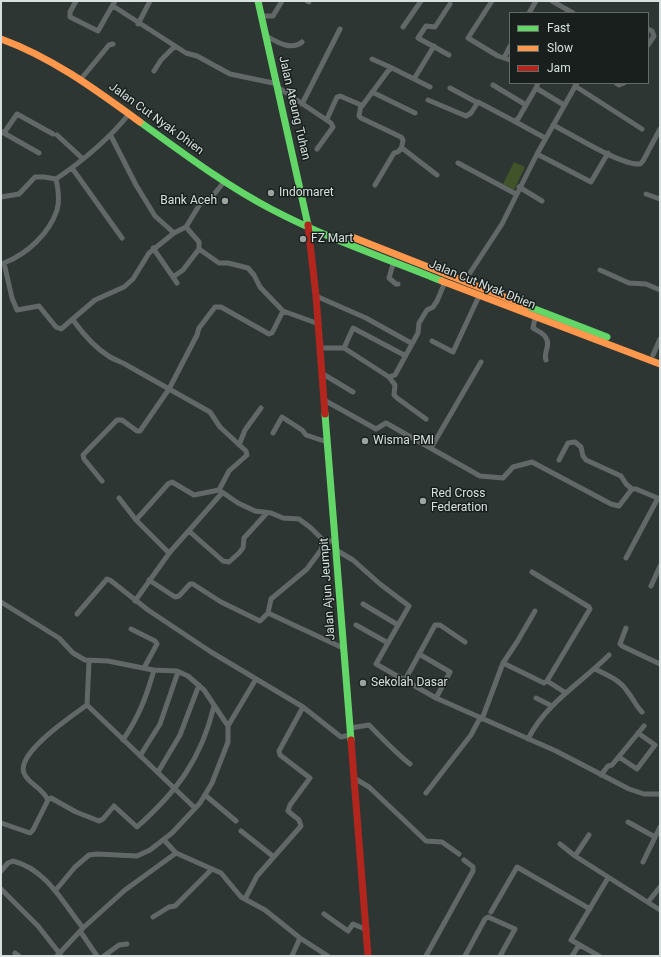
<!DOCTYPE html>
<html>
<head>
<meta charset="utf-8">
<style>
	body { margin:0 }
	#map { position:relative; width:661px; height:957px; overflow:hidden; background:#2e3634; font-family:Roboto,sans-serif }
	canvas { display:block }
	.frame { position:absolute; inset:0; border:2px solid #d7e0de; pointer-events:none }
	.legend { position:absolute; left:509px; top:12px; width:140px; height:72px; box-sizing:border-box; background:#181f1d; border:1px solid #646c6a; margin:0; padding:5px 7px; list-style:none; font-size:12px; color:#d7e0de }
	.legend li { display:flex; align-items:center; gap:8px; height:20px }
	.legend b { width:20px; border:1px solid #646c6a }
</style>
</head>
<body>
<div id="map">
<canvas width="661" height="957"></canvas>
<div class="frame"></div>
<ul class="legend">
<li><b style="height:5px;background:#63d668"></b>Fast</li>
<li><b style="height:5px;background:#ff974d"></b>Slow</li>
<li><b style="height:5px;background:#b3261e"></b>Jam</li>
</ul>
</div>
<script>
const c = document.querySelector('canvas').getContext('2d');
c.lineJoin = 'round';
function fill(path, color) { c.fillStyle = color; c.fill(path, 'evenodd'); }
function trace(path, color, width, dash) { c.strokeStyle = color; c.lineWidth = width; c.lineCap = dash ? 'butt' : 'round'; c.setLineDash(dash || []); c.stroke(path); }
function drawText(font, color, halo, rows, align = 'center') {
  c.font = font + ' Roboto,sans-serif'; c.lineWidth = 3; c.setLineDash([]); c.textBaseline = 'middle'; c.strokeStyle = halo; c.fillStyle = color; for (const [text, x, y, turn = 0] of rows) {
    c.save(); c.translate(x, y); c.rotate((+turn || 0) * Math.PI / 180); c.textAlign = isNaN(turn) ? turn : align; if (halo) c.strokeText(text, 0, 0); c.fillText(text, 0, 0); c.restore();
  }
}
const green = new Path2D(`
	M 514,162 L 525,167 L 514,190 L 503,184 Z`);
const street = new Path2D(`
	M 76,1 L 70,12 L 70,17 L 98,31 L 115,1
	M 307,1 L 309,2
	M 492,1 L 468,38 L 498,56 L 510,60
	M 552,1 L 573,13
	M 113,6 L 186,53 L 197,56 L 230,74 L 278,84
	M 529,13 L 536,1
	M 261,16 L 273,16 L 282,1
	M 138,24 L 150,1
	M 403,27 L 421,1
	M 648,29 L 652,31 L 654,36 L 648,45
	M 266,36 C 277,42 291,51 302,42
	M 449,55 L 418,38 L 426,26 L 435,27 L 450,4
	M 504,58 L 510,46
	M 372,59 L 392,68
	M 154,71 L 161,60 L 175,46
	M 81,79 L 109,45 L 113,44
	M 414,79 L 434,46
	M 538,83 L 536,88 L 564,105
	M 616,83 L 619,85 L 624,83
	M 493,85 L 526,105
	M 575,86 L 642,129
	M 279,88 L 331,123 L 333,127 L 317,149
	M 450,88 L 476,102
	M 372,92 L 415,113
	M 428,100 L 466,116 L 471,113 L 478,102 L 514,121 L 518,119 L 536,88
	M 302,104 L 340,29
	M 362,106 L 388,71 L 392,68 L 430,87
	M 327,119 L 337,97 L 340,96 L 361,105 L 359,116 L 361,118 L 401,137 L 403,140 C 402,147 401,152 394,153 L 375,185
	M 514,121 L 545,138
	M 553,125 C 571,134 622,166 640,164 L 643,161 L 660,129
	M 2,132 L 39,153
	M 4,133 L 17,114 L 53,134
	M 57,135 L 83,159
	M 111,136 L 136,185 L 155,216 L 174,233 L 186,227 L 200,204 L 211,198 L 224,182
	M 402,148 L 437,175
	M 537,154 L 591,182 L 608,153
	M 458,163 L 516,194
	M 72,168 L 122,238
	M 56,179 C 58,188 60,200 57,210 C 49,234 27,254 4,263 L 12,298 L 17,310 L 39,306 L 56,327 L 61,329 L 95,300 L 124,287 L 133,279 L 149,253 L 174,233
	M 519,187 L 542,201
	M 646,194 L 660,199
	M 1,197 L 19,194 L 35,177 L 44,177 L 56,179 C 84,160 108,140 129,114
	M 186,227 L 199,242 L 199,249 L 219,263 L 228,263 L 248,268 L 254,275 L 260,287 L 283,311 L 319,324
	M 153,248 L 173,277 L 183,270 L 199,249
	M 394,261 L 389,278 L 396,284 L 398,284
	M 600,270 L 629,283 L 646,284 L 660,290
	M 173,277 L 177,283
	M 464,282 L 502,224 L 537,154 L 577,83
	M 316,296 L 366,318 L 411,343
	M 535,318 L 533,328 C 537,331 544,333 546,338 C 551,345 543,353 546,360
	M 73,320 C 83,334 95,348 110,357 C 117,361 123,362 130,367 L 210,412 L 220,427 L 246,451 L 247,455 L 229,471 L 219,490 L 238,503 L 255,511 L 271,513 L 283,518 L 299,519 L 311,528 L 324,541 L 335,541
	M 432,341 L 453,352 L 479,296
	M 321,348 L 344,348 L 389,377 L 395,375 L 418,333 L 419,323 L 427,310 L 433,307 L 437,301 L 445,282
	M 344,348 L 353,328 L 404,355
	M 653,355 L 660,339
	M 323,374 L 353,392
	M 389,377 L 395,385 L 394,395 L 397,398 L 426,419
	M 324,400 L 376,429 L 386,423 L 480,476 L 503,478 L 513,467 L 532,462 L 611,504 L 619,506 L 632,489 L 636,489 L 660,499
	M 273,433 L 282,417 L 302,430 L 306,435 L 327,442
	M 239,445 L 245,430 L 261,408
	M 431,448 L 481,362
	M 559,460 L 568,443 L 575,442 L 581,447 L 583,456 L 586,460 L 621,476 L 626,484 L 632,489
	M 102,481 L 84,459 L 83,455 L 117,420 L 122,420 L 137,431 L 140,431 L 169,389 L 197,335 L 199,328 L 215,307 L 221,307 L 269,334 L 272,333 L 283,311
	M 119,498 L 136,520 L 169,553
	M 136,520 L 168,484 L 172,482 L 194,495 L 219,490
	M 189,531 L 223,561 L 229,562 L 239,553 L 243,548 L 244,538 L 266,514
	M 336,550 L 353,560 L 380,584 L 409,606 L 376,664 L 436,698 L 556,751 L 629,789 L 644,794 L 660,794
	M 626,558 L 658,498
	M 532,572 L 589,607 L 590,609 L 547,681
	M 149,580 L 175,597 L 179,596 L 190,584 L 193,584 L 221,602 L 260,621 L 268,613 L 343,648
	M 651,586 L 660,566
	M 135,601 L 170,552 L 222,493
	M 1,602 L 59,638 L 73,653 L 85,660 L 108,661 L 153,670 L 177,671 L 188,676 L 204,690 L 228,726 L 228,742 L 212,783 L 200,803 L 172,833 L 150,850 L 137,856 L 97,854 L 89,855 L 75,867 L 55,891
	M 363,604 L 398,625
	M 268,613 L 271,599 L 307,569 L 321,550 L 324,541
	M 77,614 L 107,579 L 110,580 L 148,610 L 211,652 L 303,707 L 341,737 L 350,735
	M 356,625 L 388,643
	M 626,628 L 620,644 L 622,646 L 660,664
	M 131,629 L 155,641 L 157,644 L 144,668
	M 419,654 L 450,672 L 436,698
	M 89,662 L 87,705 L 195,808
	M 503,663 L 544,683 L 547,681 L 566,693
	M 595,669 C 607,675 620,680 627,691 C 633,698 635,705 642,712
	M 405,680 L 435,625 L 440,625 L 465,642
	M 536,698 L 552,706
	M 482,719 L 503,663 L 517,642 L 535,611
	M 228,726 L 256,679
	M 350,728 L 369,725 C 383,739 395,752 410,764
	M 528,739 C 545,704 582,682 609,655
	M 123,740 C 139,716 146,698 154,670
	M 140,756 L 160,724 L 178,672
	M 619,757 L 637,769 L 655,745 L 638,733
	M 158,772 L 180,735 L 199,685
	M 601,775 L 608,766 L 612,765 L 644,726
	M 354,778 L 369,787 L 426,841 L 442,842 L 459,854
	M 426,793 L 471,735 L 480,718
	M 205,795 L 236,821
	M 48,800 C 42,787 28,784 24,773 C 16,753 72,716 87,705
	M 628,822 L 655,837
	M 1,823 L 30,833 L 33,830 L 48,800 L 51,798 L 76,812 L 99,821 L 103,819 L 114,806 L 137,827 C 177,791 201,760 214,706
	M 241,831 L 274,857
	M 164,840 L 176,853 L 221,873 L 241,897 L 265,910 L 300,938 L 328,956
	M 560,844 L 575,856 L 660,910
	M 575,856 L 589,835
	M 643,862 L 660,827
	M 1,871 L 8,863 L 13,861 C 46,869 63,903 83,928 L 57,956
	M 1,889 L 38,926 L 60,954
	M 245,899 L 257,876 L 301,826 L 299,820 L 288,811 L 290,805 L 310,778 L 280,755 L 279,751 L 303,707
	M 648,902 L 660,887
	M 491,912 L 517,867 L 590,909
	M 324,914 L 348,931 L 353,924 L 367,930
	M 153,917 L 169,907 L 175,906 L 212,869
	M 83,928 L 125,890 L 176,853
	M 80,931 L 97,956
	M 15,953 L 19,956
	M 104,956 L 119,945 L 127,944
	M 292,956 L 300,938
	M 426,956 L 473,871 L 473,867 L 464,860
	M 465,956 L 485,919 L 488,917 L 515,929 L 500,956
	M 572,956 L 579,945
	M 599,956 L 571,940 L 608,878`);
const fast = new Path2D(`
	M 258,1 L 308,225
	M 140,122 C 183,153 225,185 271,209 C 326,238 385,258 442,281
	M 527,306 L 607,337
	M 325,414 L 351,740`);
const slow = new Path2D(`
	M 1,39 C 53,58 96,90 140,122
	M 352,237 L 527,306
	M 442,281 L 660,364`);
const jam = new Path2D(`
	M 308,225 L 316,296 L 325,414
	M 351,740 L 368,956`);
const markers = [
	[271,193,4,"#9ca4a2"],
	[225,201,4,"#9ca4a2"],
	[303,239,4,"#9ca4a2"],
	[365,441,4,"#9ca4a2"],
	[423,501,4,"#9ca4a2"],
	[363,683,4,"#9ca4a2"]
];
const streetNames = [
	["Jalan Ateung Tuhan",294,108,77],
	["Jalan Cut Nyak Dhien",156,119,36],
	["Jalan Cut Nyak Dhien",482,285,22],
	["Jalan Ajun Jeumpit",328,589,-94]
];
const poiNames = [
	["Indomaret",279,193],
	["Bank Aceh",217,201,"right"],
	["FZ Mart",311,239],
	["Wisma PMI",373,441],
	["Red Cross",431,494],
	["Federation",431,508],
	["Sekolah Dasar",371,683]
];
fill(green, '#415329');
trace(street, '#626867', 5);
trace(fast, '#63d668', 7);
trace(slow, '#ff974d', 7);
trace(jam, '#b3261e', 7);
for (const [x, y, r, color] of markers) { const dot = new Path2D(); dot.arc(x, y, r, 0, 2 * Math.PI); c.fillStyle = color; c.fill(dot); trace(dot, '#181f1d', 1.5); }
drawText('12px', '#d7e0de', '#181f1d', streetNames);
drawText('12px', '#d7e0de', '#181f1d', poiNames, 'left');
</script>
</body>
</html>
